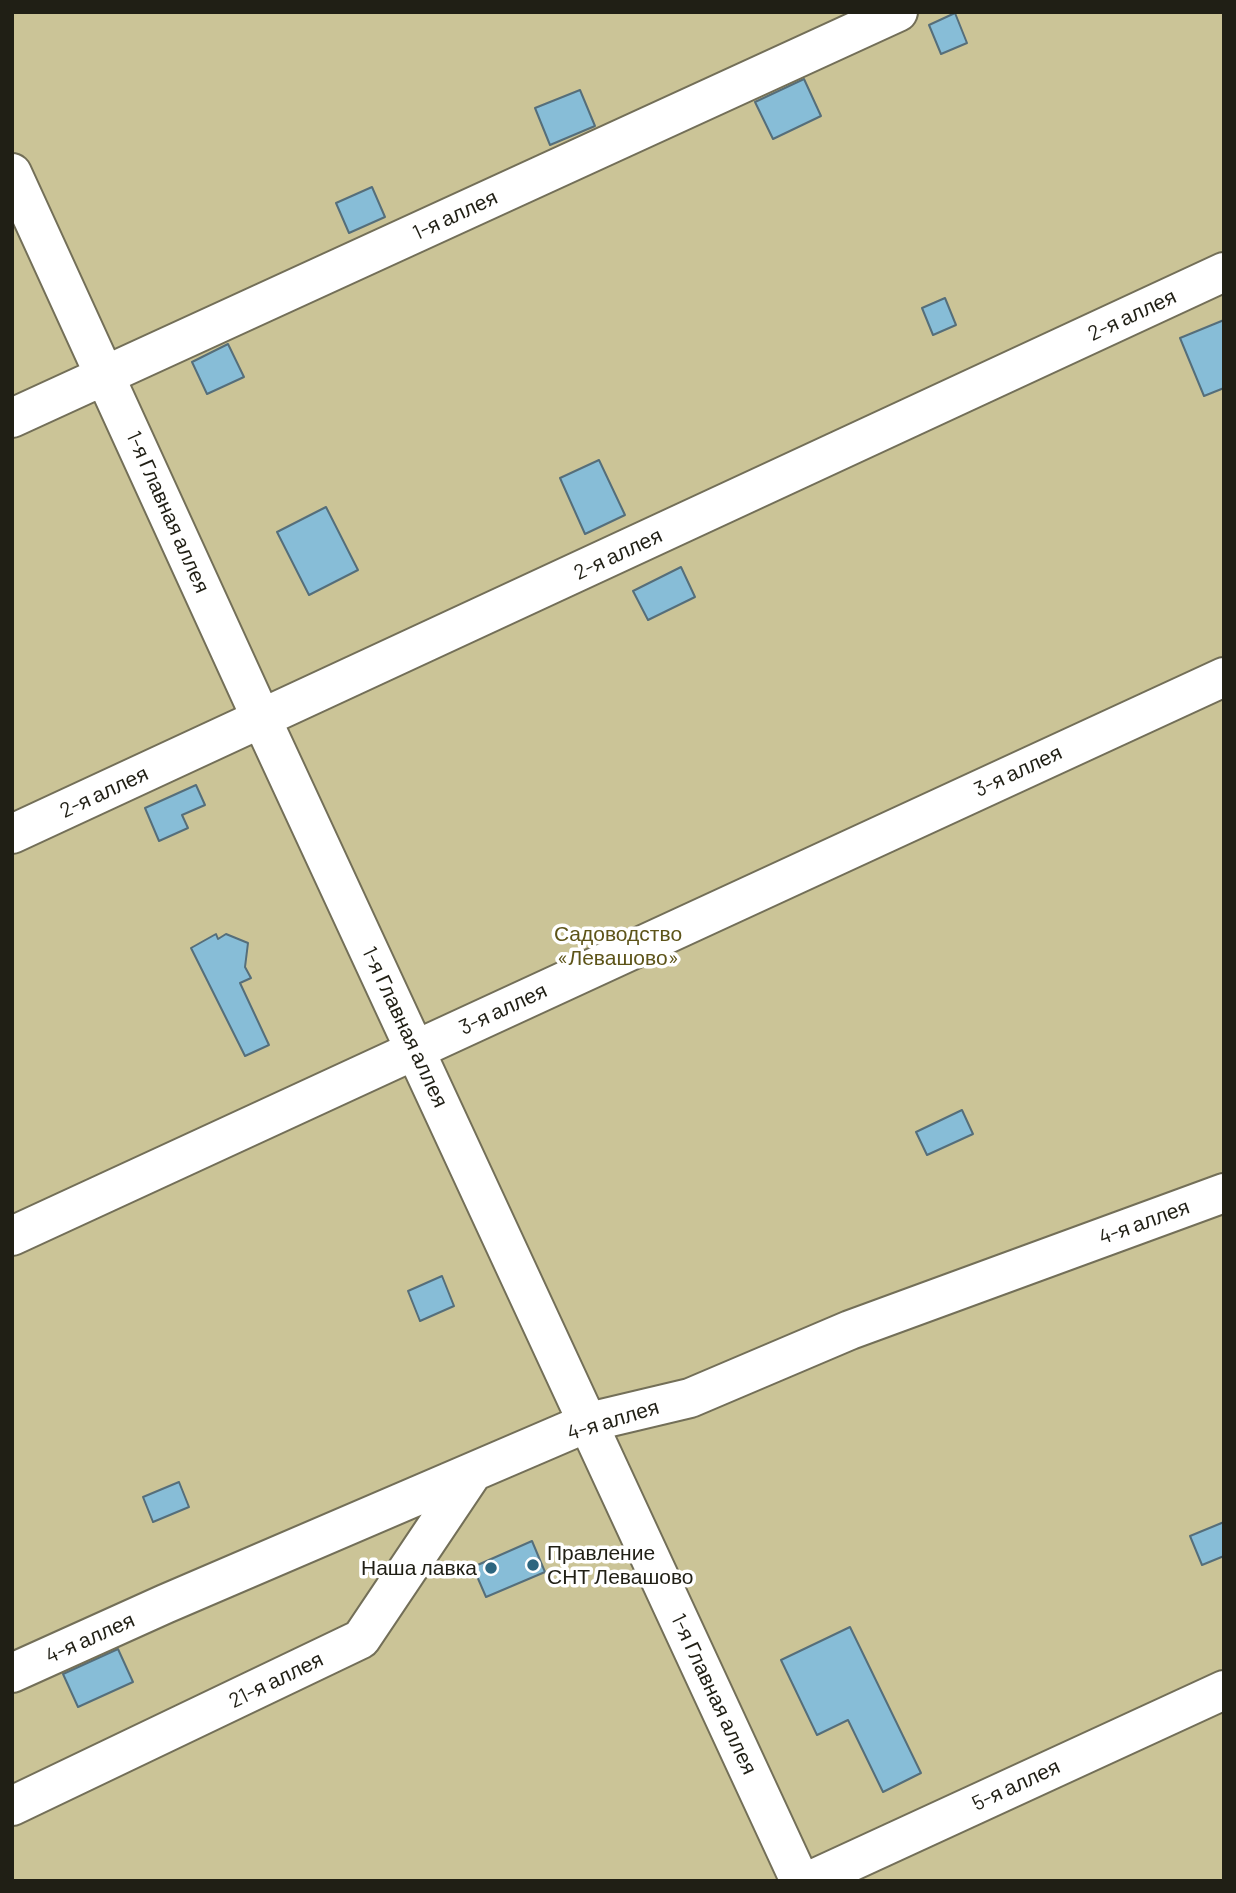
<!DOCTYPE html>
<html>
<head>
<meta charset="utf-8">
<style>
	body { margin:0 }
	#map { position:relative; width:1236px; height:1893px; overflow:hidden; background:#efebd1; font-family:Barlow,sans-serif }
	canvas { display:block }
	.frame { position:absolute; inset:0; border:14px solid #201f15; pointer-events:none }
</style>
</head>
<body>
<div id="map">
<canvas width="1236" height="1893"></canvas>
<div class="frame"></div>
</div>
<script>
const c = document.querySelector('canvas').getContext('2d');
c.lineJoin = 'round';
function fill(path, color) { c.fillStyle = color; c.fill(path, 'evenodd'); }
function trace(path, color, width, dash) { c.strokeStyle = color; c.lineWidth = width; c.lineCap = dash ? 'butt' : 'round'; c.setLineDash(dash || []); c.stroke(path); }
function drawText(font, color, halo, rows, align = 'center') {
  c.font = font + ' Barlow,sans-serif'; c.lineWidth = 7; c.setLineDash([]); c.textBaseline = 'middle'; c.strokeStyle = halo; c.fillStyle = color; for (const [text, x, y, turn = 0] of rows) {
    c.save(); c.translate(x, y); c.rotate((+turn || 0) * Math.PI / 180); c.textAlign = isNaN(turn) ? turn : align; if (halo) c.strokeText(text, 0, 0); c.fillText(text, 0, 0); c.restore();
  }
}
const green = new Path2D(`
	M 12,12 L 1224,12 L 1224,1881 L 12,1881 Z`);
const building = new Path2D(`
	M 955,13 L 967,43 L 941,54 L 929,25 Z
	M 804,79 L 821,116 L 773,139 L 755,102 Z
	M 580,90 L 595,126 L 550,145 L 535,108 Z
	M 372,187 L 385,217 L 349,233 L 336,203 Z
	M 945,298 L 956,325 L 933,335 L 922,308 Z
	M 1224,320 L 1224,388 L 1204,396 L 1180,338 Z
	M 228,344 L 244,377 L 207,394 L 192,362 Z
	M 599,460 L 625,515 L 585,534 L 560,478 Z
	M 326,507 L 358,570 L 309,595 L 277,532 Z
	M 681,567 L 695,597 L 648,620 L 633,591 Z
	M 196,785 L 205,805 L 182,815 L 188,828 L 159,841 L 145,808 Z
	M 216,934 L 218,939 L 226,934 L 248,943 L 245,967 L 251,978 L 240,983 L 269,1045 L 245,1056 L 191,948 Z
	M 962,1110 L 973,1134 L 927,1155 L 916,1132 Z
	M 442,1276 L 454,1306 L 420,1321 L 408,1291 Z
	M 179,1482 L 189,1507 L 153,1522 L 143,1497 Z
	M 1224,1522 L 1224,1556 L 1202,1565 L 1190,1536 Z
	M 532,1541 L 545,1572 L 486,1597 L 473,1567 Z
	M 850,1627 L 921,1773 L 883,1792 L 848,1720 L 817,1735 L 781,1660 Z
	M 118,1649 L 133,1682 L 78,1707 L 63,1674 Z`);
const minor = new Path2D(`
	M 12,173 L 262,720 L 800,1881
	M 12,418 L 898,12
	M 12,834 L 1224,272
	M 12,1236 L 1224,677
	M 12,1673 L 165,1604 L 589,1422 L 690,1398 L 850,1330 L 1224,1193
	M 12,1806 L 361,1639 L 471,1475
	M 809,1881 L 1224,1690`);
const markers = [
	[533,1565,7,"#2d667f"],
	[491,1568,7,"#2d667f"]
];
const streetNames = [
	["1-я аллея",455,215,-25],
	["2-я аллея",1132,315,-25],
	["1-я Главная аллея",168,512,66],
	["2-я аллея",618,554,-25],
	["3-я аллея",1018,771,-25],
	["2-я аллея",104,792,-25],
	["3-я аллея",503,1009,-25],
	["1-я Главная аллея",405,1027,65],
	["4-я аллея",1144,1222,-20],
	["4-я аллея",613,1420,-17],
	["4-я аллея",90,1638,-24],
	["21-я аллея",276,1680,-26],
	["1-я Главная аллея",714,1694,65],
	["5-я аллея",1016,1785,-25]
];
const parkNames = [
	["Садоводство",618,934],
	["«Левашово»",618,958]
];
const poiNames = [
	["Правление",547,1553],
	["СНТ Левашово",547,1577],
	["Наша лавка",477,1568,"right"]
];
fill(green, '#cbc497');
fill(building, '#87bdd7');
trace(building, '#556e7a', 2);
trace(minor, '#736f58', 42);
trace(minor, '#fff', 38);
for (const [x, y, r, color] of markers) { const dot = new Path2D(); dot.arc(x, y, r, 0, 2 * Math.PI); c.fillStyle = color; c.fill(dot); trace(dot, '#fff', 2.5); }
drawText('21px', '#201f15', '#fff', streetNames);
drawText('21px', '#5d5419', '#fff', parkNames);
drawText('21px', '#201f15', '#fff', poiNames, 'left');
</script>
</body>
</html>
